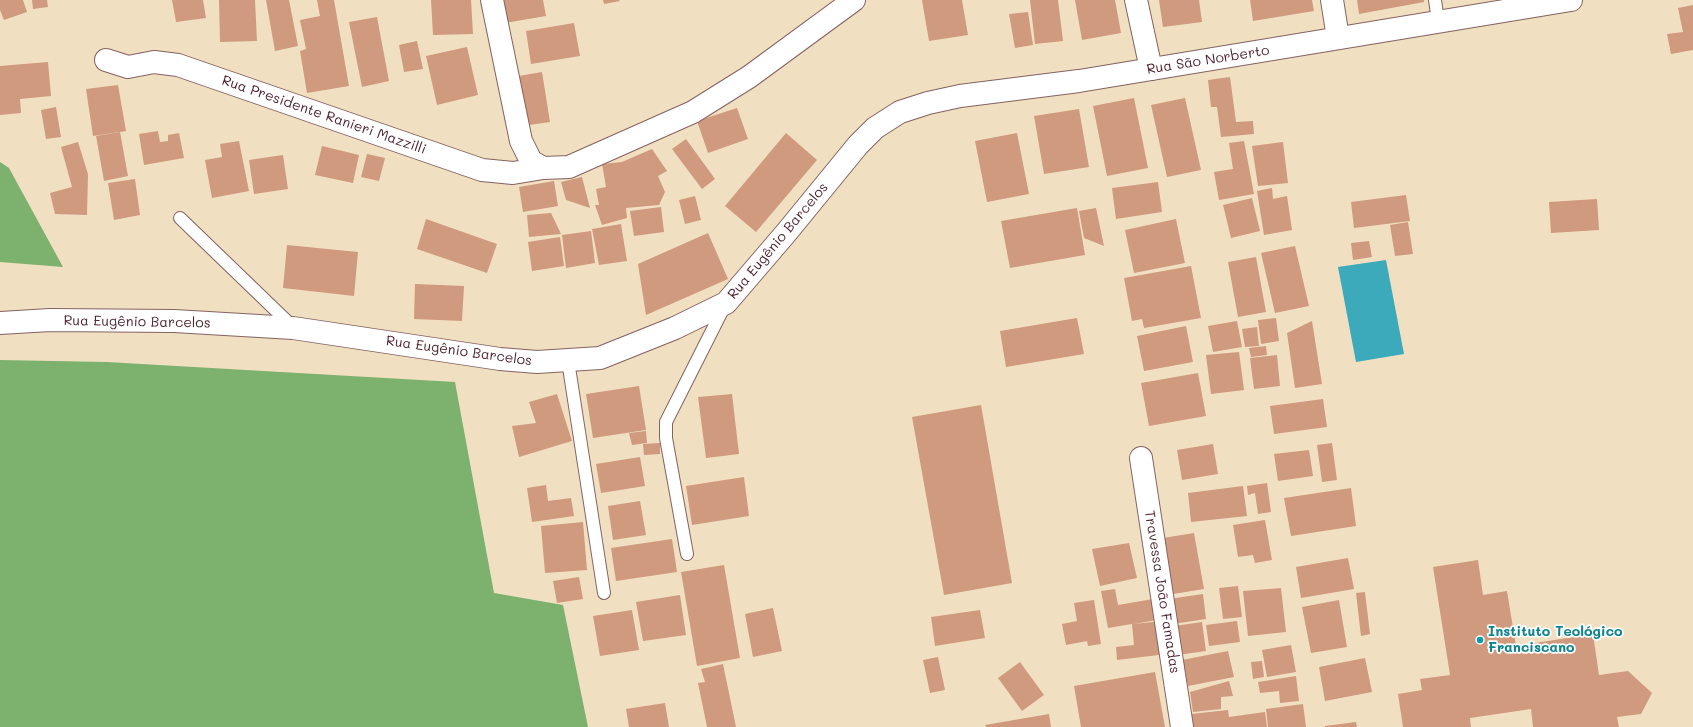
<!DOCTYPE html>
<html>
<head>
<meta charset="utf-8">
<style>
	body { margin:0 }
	canvas { display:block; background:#f1dfc1 }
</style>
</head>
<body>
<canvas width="1693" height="727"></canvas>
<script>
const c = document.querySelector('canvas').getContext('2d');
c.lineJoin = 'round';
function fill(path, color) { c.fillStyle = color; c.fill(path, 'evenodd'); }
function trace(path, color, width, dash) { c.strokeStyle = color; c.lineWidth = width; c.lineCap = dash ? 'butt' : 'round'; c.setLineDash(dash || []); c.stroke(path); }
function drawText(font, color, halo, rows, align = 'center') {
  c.font = font + ' Mali,sans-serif'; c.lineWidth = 3.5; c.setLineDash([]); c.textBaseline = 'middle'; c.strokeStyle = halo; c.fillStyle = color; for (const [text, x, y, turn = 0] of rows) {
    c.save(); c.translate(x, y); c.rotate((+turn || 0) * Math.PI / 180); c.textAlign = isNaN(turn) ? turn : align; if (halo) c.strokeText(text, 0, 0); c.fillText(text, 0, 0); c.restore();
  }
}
const forest = new Path2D(`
	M 0,162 L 9,168 L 63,267 L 0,262 Z
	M 0,360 L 107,362 L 455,382 L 494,593 L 563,605 L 588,727 L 0,727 Z`);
const water = new Path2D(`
	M 1386,260 L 1404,354 L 1356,362 L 1338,267 Z`);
const building = new Path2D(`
	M 0,0 L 23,0 L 27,12 L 4,20 L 0,10 Z
	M 32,0 L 47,0 L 48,7 L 33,9 Z
	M 172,0 L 203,0 L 206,18 L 176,22 Z
	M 219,0 L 255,0 L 257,41 L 220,42 Z
	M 266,0 L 289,0 L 298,46 L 275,51 Z
	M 317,0 L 334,0 L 349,86 L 307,93 L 300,51 L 306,49 L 300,20 L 320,16 Z
	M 431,0 L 471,0 L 473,34 L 433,35 Z
	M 501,0 L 543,0 L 546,16 L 505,23 Z
	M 603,0 L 619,0 L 620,1 L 604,4 Z
	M 922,0 L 962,0 L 968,35 L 929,41 Z
	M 1030,0 L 1058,0 L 1063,41 L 1035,44 Z
	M 1075,0 L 1115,0 L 1121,33 L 1082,40 Z
	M 1159,0 L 1199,0 L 1202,22 L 1163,27 Z
	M 1250,0 L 1312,0 L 1314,11 L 1253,21 Z
	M 1357,0 L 1424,0 L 1424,2 L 1359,14 Z
	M 1693,5 L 1693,50 L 1671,54 L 1667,34 L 1683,32 L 1678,8 Z
	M 1028,12 L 1033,45 L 1015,48 L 1009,14 Z
	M 377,17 L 389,81 L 362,87 L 349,22 Z
	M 574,23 L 580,56 L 531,64 L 526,31 Z
	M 417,41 L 423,69 L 404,72 L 399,45 Z
	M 467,47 L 478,95 L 437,105 L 426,56 Z
	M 48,62 L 51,96 L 20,99 L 21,113 L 0,115 L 0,66 Z
	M 542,72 L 550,122 L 522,126 L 513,77 Z
	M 1230,77 L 1236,122 L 1253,121 L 1254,134 L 1221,137 L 1217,107 L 1211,107 L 1208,80 Z
	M 118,85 L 126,131 L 93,136 L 86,89 Z
	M 1134,98 L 1148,168 L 1107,176 L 1093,106 Z
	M 1185,98 L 1201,170 L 1167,177 L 1151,105 Z
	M 56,107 L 61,137 L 46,139 L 41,110 Z
	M 737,108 L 748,139 L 708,153 L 697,121 Z
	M 1079,109 L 1089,167 L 1044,174 L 1034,116 Z
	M 158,131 L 160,142 L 168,141 L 168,135 L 179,133 L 184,158 L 144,165 L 139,134 Z
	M 120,132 L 128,176 L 104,181 L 96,136 Z
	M 786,133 L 817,160 L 756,232 L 725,206 Z
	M 1017,133 L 1029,194 L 987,202 L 975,141 Z
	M 686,139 L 715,179 L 702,189 L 672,149 Z
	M 239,141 L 249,191 L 212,198 L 205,160 L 222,157 L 220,144 Z
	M 1244,141 L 1254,194 L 1219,200 L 1214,172 L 1233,169 L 1229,143 Z
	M 78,142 L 88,174 L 87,215 L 55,214 L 50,193 L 72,187 L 61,147 Z
	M 1283,142 L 1288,183 L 1258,186 L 1252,146 Z
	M 322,146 L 359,155 L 353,183 L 315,175 Z
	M 652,149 L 667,171 L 658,176 L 665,192 L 659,205 L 626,208 L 627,218 L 602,225 L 595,205 L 599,205 L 596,189 L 606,187 L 602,164 L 622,162 Z
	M 367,154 L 385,158 L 379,181 L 361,177 Z
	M 283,155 L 288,189 L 254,194 L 249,160 Z
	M 582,177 L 590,208 L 566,200 L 561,182 Z
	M 135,179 L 140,215 L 114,220 L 108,183 Z
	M 554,181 L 558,206 L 523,212 L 519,187 Z
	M 1158,182 L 1162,212 L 1116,219 L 1112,188 Z
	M 1272,188 L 1273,199 L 1287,196 L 1292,230 L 1264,235 L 1257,191 Z
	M 1406,195 L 1410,221 L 1354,228 L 1351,202 Z
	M 695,196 L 701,220 L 685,224 L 679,200 Z
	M 1252,198 L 1260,231 L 1231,238 L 1223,205 Z
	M 1597,199 L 1599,230 L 1551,233 L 1549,202 Z
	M 661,207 L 664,232 L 634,236 L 630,211 Z
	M 1077,208 L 1085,255 L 1010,268 L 1001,221 Z
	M 1096,208 L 1104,246 L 1084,238 L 1079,211 Z
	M 551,213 L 561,234 L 529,237 L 527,215 Z
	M 426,219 L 497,244 L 487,273 L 417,249 Z
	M 1176,219 L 1185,263 L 1134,273 L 1125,230 Z
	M 1408,222 L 1413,254 L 1395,256 L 1390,225 Z
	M 621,224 L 627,261 L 599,265 L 592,229 Z
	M 591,231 L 595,263 L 566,268 L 562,235 Z
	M 708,233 L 728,279 L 646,315 L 638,264 Z
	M 560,237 L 564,266 L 532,271 L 528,242 Z
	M 1369,241 L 1372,257 L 1353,260 L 1351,243 Z
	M 287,245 L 358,252 L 354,296 L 283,288 Z
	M 1295,246 L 1309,306 L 1275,313 L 1261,253 Z
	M 1256,257 L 1266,312 L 1238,317 L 1228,262 Z
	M 1191,266 L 1201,318 L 1144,328 L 1142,319 L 1132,321 L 1124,278 Z
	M 415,284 L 464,286 L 462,321 L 414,319 Z
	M 1077,318 L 1084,354 L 1006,367 L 1000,331 Z
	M 1276,318 L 1279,341 L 1261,344 L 1258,320 Z
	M 1237,321 L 1242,347 L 1213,352 L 1208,326 Z
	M 1312,321 L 1322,384 L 1295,388 L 1287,333 Z
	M 1186,326 L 1193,362 L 1144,371 L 1137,336 Z
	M 1257,327 L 1259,346 L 1245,347 L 1242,329 Z
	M 1266,346 L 1267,355 L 1251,357 L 1249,348 Z
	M 1239,352 L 1244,390 L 1211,394 L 1206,355 Z
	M 1277,355 L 1280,386 L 1254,389 L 1250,358 Z
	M 1198,373 L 1206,416 L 1149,426 L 1141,383 Z
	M 639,386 L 646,430 L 593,438 L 586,394 Z
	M 557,394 L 572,441 L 519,457 L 512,426 L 536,423 L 529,402 Z
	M 732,394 L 739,454 L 706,458 L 698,397 Z
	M 1323,399 L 1327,427 L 1274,434 L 1270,406 Z
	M 981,405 L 1012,583 L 944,595 L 912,417 Z
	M 646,431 L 647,443 L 632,445 L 629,433 Z
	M 660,443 L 660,454 L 644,455 L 643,444 Z
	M 1332,443 L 1337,480 L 1322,482 L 1317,445 Z
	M 1213,444 L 1218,474 L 1182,480 L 1177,450 Z
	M 1309,450 L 1313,476 L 1278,481 L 1274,454 Z
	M 640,457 L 645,486 L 601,493 L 596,464 Z
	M 744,477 L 749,516 L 692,525 L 686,486 Z
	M 1267,483 L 1271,512 L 1258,514 L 1255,493 L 1248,495 L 1247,486 Z
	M 546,485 L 548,501 L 571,498 L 574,516 L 532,522 L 527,488 Z
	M 1243,486 L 1247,516 L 1191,522 L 1188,493 Z
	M 1351,488 L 1356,526 L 1291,536 L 1284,498 Z
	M 640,501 L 646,535 L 613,540 L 608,506 Z
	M 1265,520 L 1272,560 L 1255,563 L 1253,555 L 1238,557 L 1233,525 Z
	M 583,522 L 587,570 L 545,573 L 541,526 Z
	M 1194,533 L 1204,589 L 1173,594 L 1163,538 Z
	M 672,539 L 677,572 L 616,581 L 611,548 Z
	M 1129,543 L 1137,578 L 1100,586 L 1092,549 Z
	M 1348,558 L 1354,589 L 1301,598 L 1296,567 Z
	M 1478,560 L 1483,595 L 1507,591 L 1516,646 L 1593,634 L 1599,675 L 1628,671 L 1652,693 L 1641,714 L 1617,717 L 1619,727 L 1533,727 L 1531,709 L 1470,718 L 1471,727 L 1403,727 L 1398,694 L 1422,690 L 1420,679 L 1450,675 L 1433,567 Z
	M 724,565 L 740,658 L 697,666 L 681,572 Z
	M 579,577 L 583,599 L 557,603 L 553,581 Z
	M 1238,586 L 1242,617 L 1223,619 L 1219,588 Z
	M 1281,588 L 1286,632 L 1248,636 L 1243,591 Z
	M 1115,589 L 1118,605 L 1153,599 L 1157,620 L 1133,624 L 1163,621 L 1167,654 L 1117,660 L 1116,647 L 1134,645 L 1132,624 L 1108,628 L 1101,591 Z
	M 1365,592 L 1370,634 L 1361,636 L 1356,593 Z
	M 1203,594 L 1206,619 L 1173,624 L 1169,599 Z
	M 680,595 L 686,635 L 643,641 L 636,602 Z
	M 1094,600 L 1101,644 L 1088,646 L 1087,641 L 1066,645 L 1062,624 L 1077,621 L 1074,603 Z
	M 1339,600 L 1347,647 L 1311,653 L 1302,607 Z
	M 773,608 L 782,651 L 753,657 L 745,614 Z
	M 632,610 L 639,650 L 600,656 L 593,616 Z
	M 980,610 L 985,638 L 935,646 L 931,617 Z
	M 1237,621 L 1240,642 L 1209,646 L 1206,625 Z
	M 1202,622 L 1206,651 L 1178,655 L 1174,626 Z
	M 1291,645 L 1296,672 L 1267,677 L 1262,650 Z
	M 1228,651 L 1234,677 L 1188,686 L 1182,660 Z
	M 938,657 L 945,690 L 930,693 L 923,660 Z
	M 1365,658 L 1372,692 L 1325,701 L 1319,667 Z
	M 1262,661 L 1264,677 L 1253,679 L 1251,662 Z
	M 1020,662 L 1044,695 L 1022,711 L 998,678 Z
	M 723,664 L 736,727 L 707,727 L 698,683 L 705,682 L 701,669 Z
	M 1155,672 L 1165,727 L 1081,727 L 1074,686 Z
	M 1296,676 L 1299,701 L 1280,703 L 1279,691 L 1260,693 L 1258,682 Z
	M 1229,681 L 1233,696 L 1221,697 L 1221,709 L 1193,712 L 1190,692 Z
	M 665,703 L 669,727 L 629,727 L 626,709 Z
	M 1303,704 L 1306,727 L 1268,727 L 1266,709 Z
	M 1228,710 L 1229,717 L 1265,712 L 1267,727 L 1193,727 L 1191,714 Z
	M 1049,714 L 1051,727 L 986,727 L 985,725 Z
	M 1356,722 L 1357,727 L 1325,727 L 1325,726 Z`);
const lane = new Path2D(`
	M 1435,0 L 1438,21
	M 180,218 L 293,327
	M 568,361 L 604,593
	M 687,554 L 666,438 L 666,422 L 725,305`);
const street = new Path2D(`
	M 492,0 L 521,141 L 531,161 L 543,168 L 569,167 L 693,112 L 749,77 L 854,0
	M 1136,0 L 1151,69
	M 1332,0 L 1338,38
	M 106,60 L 128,67 L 154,62 L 178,65 L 482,170 L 513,173 L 543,168
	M 1141,458 L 1182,727`);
const secondary = new Path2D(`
	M 0,323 L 50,320 L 174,321 L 293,328 L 500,359 L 537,362 L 600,358 L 675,328 L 726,303 L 786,233 L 858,145 L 875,128 L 900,112 L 928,103 L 960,96 L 1079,81 L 1571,0`);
const markers = [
	[1480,640,4,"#0f9aa8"]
];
const streetNames = [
	["Rua São Norberto",1208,60,-9],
	["Rua Presidente Ranieri Mazzilli",324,115,19],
	["Rua Eugênio Barcelos",778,241,-50],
	["Rua Eugênio Barcelos",137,322,1],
	["Rua Eugênio Barcelos",459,351,8],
	["Travessa João Famadas",1162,592,81]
];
const cultureNames = [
	["Instituto Teológico",1488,632],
	["Franciscano",1488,648]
];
fill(forest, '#7db26e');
fill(water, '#3caabb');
fill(building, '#d09a7e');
trace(lane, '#846260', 14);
trace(street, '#846260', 24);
trace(secondary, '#846260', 24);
trace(lane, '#fff', 12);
trace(street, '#fff', 22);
trace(secondary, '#fff', 22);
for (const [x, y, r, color] of markers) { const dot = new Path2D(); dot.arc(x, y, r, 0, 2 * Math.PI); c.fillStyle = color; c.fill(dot); trace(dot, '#fff', 1.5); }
drawText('14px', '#4a1f2b', '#fff', streetNames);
drawText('bold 14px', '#0d838f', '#fff', cultureNames, 'left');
</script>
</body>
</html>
